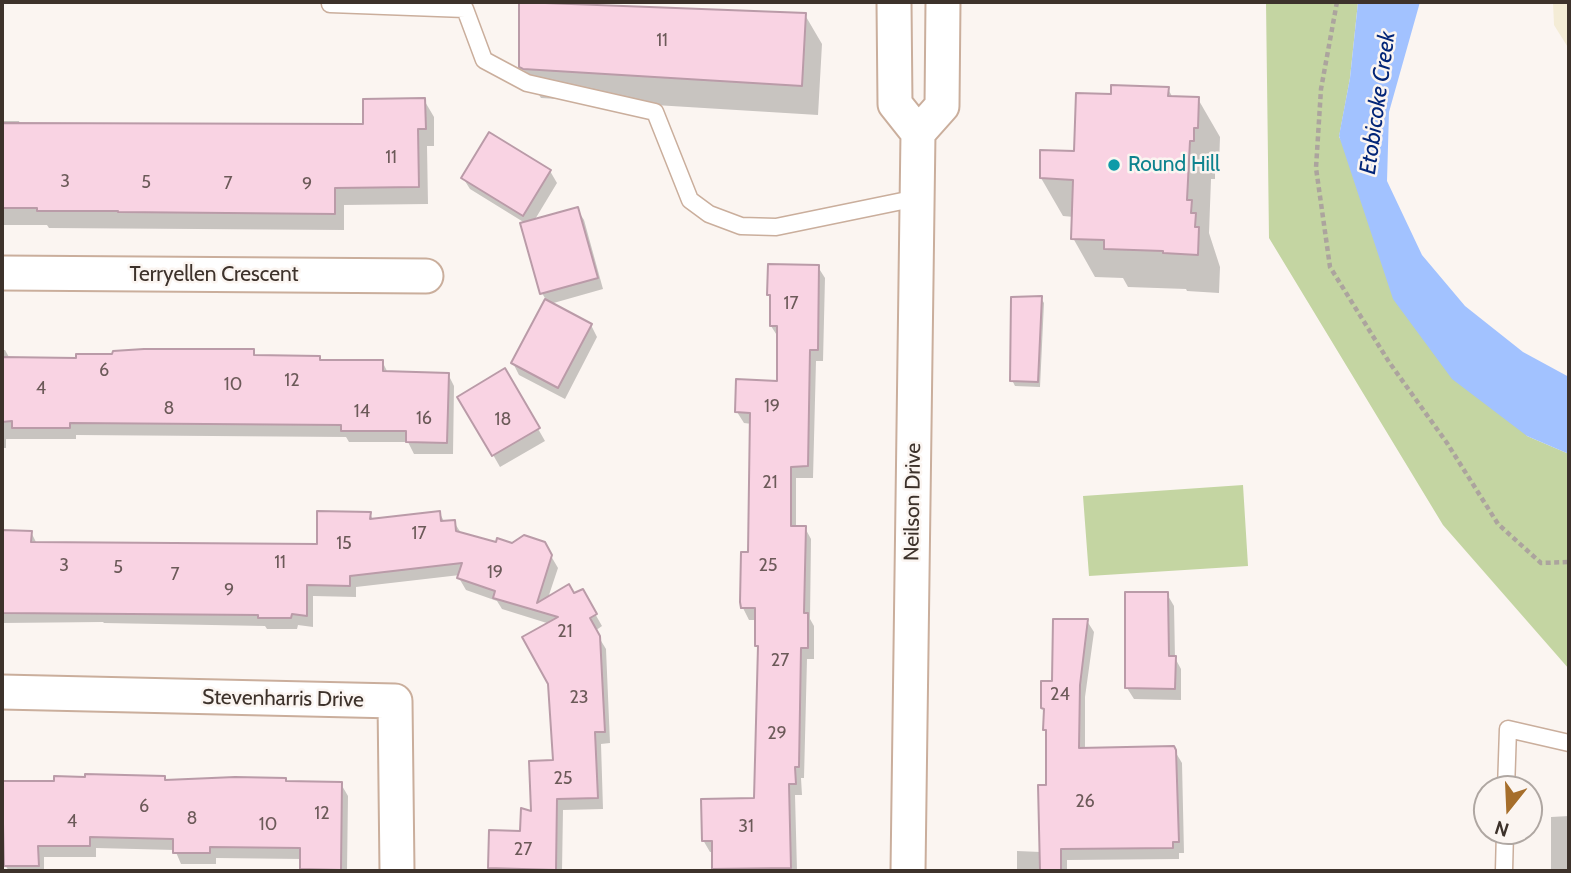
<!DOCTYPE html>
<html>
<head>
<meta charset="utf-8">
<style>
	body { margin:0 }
	#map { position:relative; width:1571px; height:873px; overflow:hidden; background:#fbf5f1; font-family:Cabin,sans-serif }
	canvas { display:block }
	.frame { position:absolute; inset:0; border:4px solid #3d322b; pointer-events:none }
	.north { position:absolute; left:1473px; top:775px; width:70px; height:70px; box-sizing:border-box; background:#fbf5f1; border:2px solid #afa7a2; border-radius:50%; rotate:198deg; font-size:19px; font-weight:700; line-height:28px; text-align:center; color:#3d322b }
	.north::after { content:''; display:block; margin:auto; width:24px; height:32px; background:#a66e2b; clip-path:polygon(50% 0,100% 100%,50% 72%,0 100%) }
</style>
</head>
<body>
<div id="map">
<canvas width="1571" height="873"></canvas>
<div class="frame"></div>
<div class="north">N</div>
</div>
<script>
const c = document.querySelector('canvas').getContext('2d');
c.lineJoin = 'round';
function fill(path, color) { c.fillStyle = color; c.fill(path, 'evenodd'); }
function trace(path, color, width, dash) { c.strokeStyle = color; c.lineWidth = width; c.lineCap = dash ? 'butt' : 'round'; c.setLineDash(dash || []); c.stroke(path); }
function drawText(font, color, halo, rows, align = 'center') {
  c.font = font + ' Cabin,sans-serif'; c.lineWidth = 5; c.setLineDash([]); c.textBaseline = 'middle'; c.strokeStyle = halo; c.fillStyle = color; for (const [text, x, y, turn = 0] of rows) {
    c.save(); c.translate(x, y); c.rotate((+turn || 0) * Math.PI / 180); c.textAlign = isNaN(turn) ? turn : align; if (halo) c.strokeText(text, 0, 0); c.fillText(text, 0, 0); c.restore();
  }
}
const commercial = new Path2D(`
	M 1553,2 L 1569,2 L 1569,49 L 1554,25 Z`);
const green = new Path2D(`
	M 1266,2 L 1358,2 L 1350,78 L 1339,137 L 1527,436 L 1569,454 L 1569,669 L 1443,525 L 1269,238 Z
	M 1243,485 L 1248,566 L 1089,576 L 1083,496 Z`);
const water = new Path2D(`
	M 1358,2 L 1420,2 L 1389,112 L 1387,181 L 1422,255 L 1465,306 L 1523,352 L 1569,377 L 1569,454 L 1527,436 L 1452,379 L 1393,299 L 1339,136 L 1350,78 Z`);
const shadow = new Path2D(`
	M 805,15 L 822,44 L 818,115 L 541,98 L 521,66 Z
	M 1168,89 L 1173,98 L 1198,99 L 1220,137 L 1219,166 L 1215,166 L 1215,179 L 1211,179 L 1209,233 L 1220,267 L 1219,293 L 1187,291 L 1186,289 L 1128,287 L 1123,278 L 1095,277 L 1073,238 L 1074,217 L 1063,216 L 1041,178 L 1076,153 L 1112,96 Z
	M 424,100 L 434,117 L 434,146 L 427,146 L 428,204 L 344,205 L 344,230 L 49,228 L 47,225 L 2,225 L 2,121 L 19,121 L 20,124 L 365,126 Z
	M 550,171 L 557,183 L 534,221 L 577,209 L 584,220 L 603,289 L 550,304 L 591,325 L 597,337 L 565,399 L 519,375 L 513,363 L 546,300 L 542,293 L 525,223 L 470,189 L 463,178 Z
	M 818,267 L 825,278 L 823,361 L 816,361 L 813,478 L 796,478 L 796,528 L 805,528 L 811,539 L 810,619 L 814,626 L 814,659 L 807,659 L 804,778 L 801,778 L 802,795 L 795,795 L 797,871 L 716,871 L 714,852 L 710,852 L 703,840 L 756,800 L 760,651 L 757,645 L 757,620 L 749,620 L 743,608 L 750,554 L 752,424 L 744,423 L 737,412 L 779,383 L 778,337 L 771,326 L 772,300 L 769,294 Z
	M 1041,298 L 1044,303 L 1040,387 L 1015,386 L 1012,380 Z
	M 2,350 L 5,350 L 10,359 L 78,360 L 253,351 L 256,356 L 319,358 L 321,362 L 382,361 L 388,373 L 448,374 L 454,386 L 453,454 L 414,454 L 408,442 L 349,442 L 346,437 L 76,435 L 76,439 L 6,439 L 6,448 L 2,448 Z
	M 505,371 L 545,441 L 500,467 L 460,397 Z
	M 439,512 L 445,523 L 454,522 L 461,533 L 497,544 L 544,544 L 558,568 L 548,598 L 574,596 L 582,591 L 602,626 L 595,631 L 606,649 L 610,743 L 601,744 L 603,809 L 563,810 L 562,871 L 490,871 L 491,832 L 522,833 L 555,762 L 550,624 L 502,609 L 497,601 L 466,590 L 459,578 L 460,575 L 356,587 L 356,597 L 313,596 L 313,627 L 298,625 L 297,629 L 267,629 L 265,626 L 104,623 L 103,622 L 2,623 L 2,532 L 31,532 L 37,544 L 319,546 L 370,514 L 374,521 Z
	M 1167,594 L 1174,606 L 1175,658 L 1181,669 L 1181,700 L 1134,699 L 1127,688 Z
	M 1087,621 L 1094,632 L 1085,697 L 1085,749 L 1173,748 L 1182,763 L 1184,853 L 1179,853 L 1179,859 L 1067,860 L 1067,871 L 1017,871 L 1017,851 L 1041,852 L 1048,786 L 1048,736 L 1044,729 L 1046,713 L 1043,708 L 1053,683 Z
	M 164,778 L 167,782 L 341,784 L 348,796 L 347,871 L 303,871 L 302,859 L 216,858 L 216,864 L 181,864 L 175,850 L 96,848 L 96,857 L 44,857 L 44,871 L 9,871 L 5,865 L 2,853 L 2,783 Z
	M 1569,816 L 1569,871 L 1551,871 L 1551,817 Z`);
const building = new Path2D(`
	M 519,2 L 806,13 L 802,86 L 523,69 L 519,67 Z
	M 1111,85 L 1169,87 L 1168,96 L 1199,97 L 1198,128 L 1194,128 L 1194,141 L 1190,141 L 1187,200 L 1192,200 L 1191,213 L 1196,213 L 1195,227 L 1199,227 L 1198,255 L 1163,253 L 1163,251 L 1104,249 L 1104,240 L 1071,239 L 1073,180 L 1040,178 L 1040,150 L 1074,151 L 1076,93 L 1111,94 Z
	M 425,98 L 426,129 L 418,129 L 419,187 L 335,188 L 335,214 L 118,212 L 118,211 L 37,211 L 37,208 L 2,208 L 2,123 L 363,124 L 363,99 Z
	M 489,132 L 551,170 L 523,216 L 461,178 Z
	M 578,207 L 598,278 L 540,294 L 520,223 Z
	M 768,264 L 819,265 L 818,350 L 810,350 L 808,466 L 791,467 L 791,526 L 806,526 L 804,613 L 808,613 L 808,648 L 801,648 L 799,767 L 795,767 L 796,784 L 789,784 L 791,868 L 712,869 L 712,841 L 702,841 L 701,799 L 754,798 L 758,646 L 755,646 L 755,608 L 741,608 L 740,602 L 741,552 L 748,552 L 750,413 L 735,412 L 736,379 L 777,381 L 777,326 L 770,326 L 770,295 L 767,295 Z
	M 1042,296 L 1038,382 L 1010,381 L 1011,297 Z
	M 545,299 L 592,324 L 558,388 L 511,363 Z
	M 144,349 L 254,349 L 254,355 L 320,356 L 320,360 L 383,360 L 383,371 L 449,373 L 447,443 L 406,442 L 406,431 L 341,431 L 341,425 L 70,423 L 70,428 L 12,428 L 12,421 L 2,422 L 2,357 L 76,358 L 76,354 L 112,354 L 113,351 Z
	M 505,368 L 540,428 L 492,456 L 457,397 Z
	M 317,511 L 371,512 L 370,519 L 440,511 L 441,521 L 455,520 L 456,531 L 496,542 L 497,538 L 512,543 L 524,535 L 545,542 L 552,555 L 537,603 L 569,584 L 574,593 L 583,589 L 597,614 L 590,618 L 600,636 L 605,732 L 595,732 L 598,798 L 557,799 L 556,870 L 488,868 L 489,830 L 520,831 L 521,808 L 531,811 L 529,761 L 553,760 L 548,684 L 522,637 L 558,617 L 493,598 L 495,591 L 457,578 L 462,563 L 350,576 L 350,586 L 307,585 L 307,616 L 292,614 L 291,618 L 258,618 L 258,615 L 2,613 L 2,530 L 32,531 L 31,542 L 317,544 Z
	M 1125,592 L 1168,592 L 1169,656 L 1176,656 L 1175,689 L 1125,688 Z
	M 1053,619 L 1088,619 L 1080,685 L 1079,748 L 1174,746 L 1176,750 L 1179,842 L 1173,842 L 1173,848 L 1061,849 L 1061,871 L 1040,871 L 1038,785 L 1046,785 L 1046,730 L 1043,730 L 1044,709 L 1041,708 L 1041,681 L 1052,681 Z
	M 85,774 L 165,776 L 165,780 L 235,777 L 286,778 L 286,781 L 342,782 L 341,870 L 300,869 L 300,848 L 210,847 L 210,853 L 173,853 L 173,839 L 90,837 L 90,846 L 38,846 L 39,866 L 4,866 L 2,781 L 54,781 L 54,776 L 85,777 Z`);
const path = new Path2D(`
	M 1337,2 L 1321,89 L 1316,168 L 1330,267 L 1389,362 L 1447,443 L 1498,524 L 1541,563 L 1569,562`);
const lane = new Path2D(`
	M 330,4 L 465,9 L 484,60 L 527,83 L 655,112 L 690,200 L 709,214 L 741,226 L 776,227 L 917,198
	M 1506,789 L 1508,729 L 1569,743
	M 1504,871 L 1505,831`);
const street = new Path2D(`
	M 894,2 L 895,104 L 918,133 L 908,871
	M 918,133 L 942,106 L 943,2
	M 2,273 L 426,276
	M 2,692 L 395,701 L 397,871`);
const markers = [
	[1114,165,7,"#0f9aa8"]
];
const numberNames = [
	["11",662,41],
	["11",391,158],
	["3",65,182],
	["5",146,183],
	["7",228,184],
	["9",307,185],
	["17",791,304],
	["6",104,371],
	["12",292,381],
	["10",233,385],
	["4",41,389],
	["19",772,407],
	["8",169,409],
	["14",362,412],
	["16",424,419],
	["18",503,420],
	["21",770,483],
	["17",419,534],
	["15",344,544],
	["11",280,563],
	["3",64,566],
	["25",768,566],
	["5",118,568],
	["19",495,573],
	["7",175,575],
	["9",229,591],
	["21",565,632],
	["27",780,661],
	["24",1060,695],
	["23",579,698],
	["29",777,734],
	["25",563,779],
	["26",1085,802],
	["6",144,807],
	["12",322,814],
	["8",192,819],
	["4",72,822],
	["10",268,825],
	["31",746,827],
	["27",523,850]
];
const cultureNames = [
	["Round Hill",1128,165]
];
const streetNames = [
	["Terryellen Crescent",214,275],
	["Neilson Drive",913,502,-89],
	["Stevenharris Drive",283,699,1]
];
const waterNames = [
	["Etobicoke Creek",1378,103,-82]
];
fill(commercial, '#f4ecd6');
fill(green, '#c4d5a2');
fill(water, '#a2c2ff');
fill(shadow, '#0003');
fill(building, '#f9d3e3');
trace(building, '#ba9ba8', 2);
trace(lane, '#caae9c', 19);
trace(street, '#caae9c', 37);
trace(path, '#aca49e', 4.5, [5, 3.5]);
trace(lane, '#fff', 16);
trace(street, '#fff', 33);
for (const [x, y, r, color] of markers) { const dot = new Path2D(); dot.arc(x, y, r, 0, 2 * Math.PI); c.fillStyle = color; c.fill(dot); trace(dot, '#fbf5f1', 2.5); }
drawText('18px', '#6c5a59', null, numberNames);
drawText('21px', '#0d838f', '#fbf5f1', cultureNames, 'left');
drawText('21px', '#3d322b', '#fbf5f1', streetNames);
drawText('italic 23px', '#022578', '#fbf5f1', waterNames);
</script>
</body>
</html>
